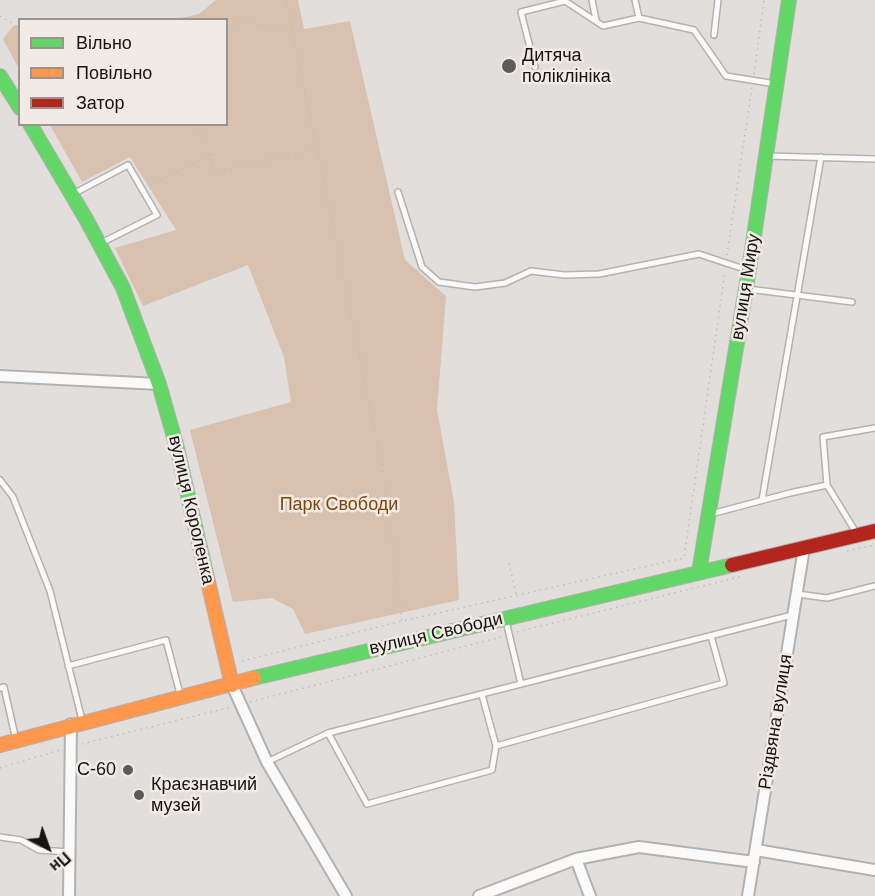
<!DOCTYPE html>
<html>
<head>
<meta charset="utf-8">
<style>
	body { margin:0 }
	#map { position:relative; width:875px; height:896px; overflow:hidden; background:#e1dedb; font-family:Helvetica,sans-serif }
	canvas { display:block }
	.legend { position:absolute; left:18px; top:18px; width:210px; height:108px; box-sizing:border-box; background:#f2eae5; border:2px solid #9a9490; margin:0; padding:8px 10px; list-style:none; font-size:18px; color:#161311 }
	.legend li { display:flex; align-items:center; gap:12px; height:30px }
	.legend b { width:30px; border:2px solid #9a9490 }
	.north { position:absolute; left:18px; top:818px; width:60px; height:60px; -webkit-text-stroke:4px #f2eae5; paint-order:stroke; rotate:139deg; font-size:16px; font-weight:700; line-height:24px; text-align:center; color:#161311 }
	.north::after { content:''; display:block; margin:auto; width:21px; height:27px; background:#161311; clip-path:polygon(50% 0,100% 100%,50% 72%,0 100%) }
</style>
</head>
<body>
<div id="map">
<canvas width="875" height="896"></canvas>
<ul class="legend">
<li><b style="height:8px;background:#63d668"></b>Вільно</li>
<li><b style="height:8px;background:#ff974d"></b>Повільно</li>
<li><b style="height:8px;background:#b3261e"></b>Затор</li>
</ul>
<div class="north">Пн</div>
</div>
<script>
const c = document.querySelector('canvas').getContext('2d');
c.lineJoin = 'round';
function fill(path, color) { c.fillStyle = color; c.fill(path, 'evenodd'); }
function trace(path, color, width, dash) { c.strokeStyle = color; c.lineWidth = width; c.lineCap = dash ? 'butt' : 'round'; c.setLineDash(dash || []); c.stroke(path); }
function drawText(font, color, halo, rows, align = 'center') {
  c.font = font + ' Helvetica,sans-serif'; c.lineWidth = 5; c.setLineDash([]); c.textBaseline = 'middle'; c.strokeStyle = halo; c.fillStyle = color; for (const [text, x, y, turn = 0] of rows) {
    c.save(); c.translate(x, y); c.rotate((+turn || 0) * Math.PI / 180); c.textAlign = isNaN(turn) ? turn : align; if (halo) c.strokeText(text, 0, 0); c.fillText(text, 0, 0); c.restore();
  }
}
const green = new Path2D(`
	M 216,0 L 298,0 L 304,29 L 350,21 L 405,260 L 446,296 L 437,410 L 454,502 L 459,600 L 305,634 L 293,609 L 272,598 L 233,602 L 190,430 L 291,402 L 284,357 L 248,265 L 143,306 L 115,248 L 176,230 L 130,157 L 82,182 L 50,125 L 226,124 L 226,20 L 176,19 L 199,14 Z
	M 19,25 L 20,25 L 19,69 L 3,39 L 13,26 Z`);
const path = new Path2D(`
	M 286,0 L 383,469 L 402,620
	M 0,16 L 20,28
	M 226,25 L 251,23 L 276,27 L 291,32
	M 754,74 L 764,0
	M 189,124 L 204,133
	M 202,124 L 214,172 L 317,149
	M 149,185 L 209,155
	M 727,255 L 752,87
	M 847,551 L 875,545
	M 509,563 L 516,594
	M 517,632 L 743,576
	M 242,661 L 402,621 L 684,558 L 725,272
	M 250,702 L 501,637
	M 82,744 L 231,707
	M 0,768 L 60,750`);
const lane = new Path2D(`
	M 592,0 L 596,20
	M 635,0 L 639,18
	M 714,35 L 718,0
	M 535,67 L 521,12 L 565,1 L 603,26 L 639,18 L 694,30 L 726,76 L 776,84
	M 768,156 L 875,159
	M 398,192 L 422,267 L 439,282 L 475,287 L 505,283 L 531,271 L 564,275 L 599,274 L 699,254 L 747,270
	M 73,194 L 128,165 L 157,215 L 101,243
	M 748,289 L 852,302
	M 0,480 L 13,497 L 50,591 L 82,720
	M 762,500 L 821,157
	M 711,514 L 790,493 L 827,485
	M 857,534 L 827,485 L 823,437 L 875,428
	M 797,594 L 827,598 L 875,586
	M 506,621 L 521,684 L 792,615
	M 68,666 L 166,640 L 180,694
	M 0,688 L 4,687 L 16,740
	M 328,733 L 367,804 L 492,770 L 496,746 L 482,695
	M 496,746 L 724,683 L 711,636
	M 267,762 L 328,733 L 521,684
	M 0,837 L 21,840 L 39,850 L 70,852`);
const street = new Path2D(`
	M 0,376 L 159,384
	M 232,685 L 267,762 L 346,896
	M 756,850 L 875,870
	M 576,859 L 590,896
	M 69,896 L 71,724
	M 479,896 L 576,859 L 639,847 L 754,862
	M 748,896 L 804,548`);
const fast = new Path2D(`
	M 0,76 L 20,108
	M 30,124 L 86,219 L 123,288 L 159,384 L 176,444 L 206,573
	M 699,572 L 749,270 L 789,0
	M 254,678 L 732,565`);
const slow = new Path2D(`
	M 206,573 L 232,685
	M 0,745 L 254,678`);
const jam = new Path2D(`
	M 732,565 L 875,531`);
const markers = [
	[509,66,8,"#5d5a58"],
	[128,770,6,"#5d5a58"],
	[139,795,6,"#5d5a58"]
];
const poiNames = [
	["Дитяча",522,56],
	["поліклініка",522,77],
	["С-60",116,770,"right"],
	["Краєзнавчий",151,785],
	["музей",151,806]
];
const streetNames = [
	["вулиця Миру",746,287,-81],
	["вулиця Короленка",191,510,77],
	["вулиця Свободи",436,634,-13],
	["Різдвяна вулиця",776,722,-81]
];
const parkNames = [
	["Парк Свободи",339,505]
];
fill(green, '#d9c1b0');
trace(lane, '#b4b1b0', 8);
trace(street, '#b4b1b0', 14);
trace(fast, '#b4b1b0', 16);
trace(slow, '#b4b1b0', 16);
trace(jam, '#b4b1b0', 16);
trace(path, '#bebdbd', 1.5, [1.5, 4.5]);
trace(lane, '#fafafa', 5);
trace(street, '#fafafa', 10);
trace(fast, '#63d668', 14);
trace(slow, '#ff974d', 14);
trace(jam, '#b3261e', 14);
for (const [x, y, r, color] of markers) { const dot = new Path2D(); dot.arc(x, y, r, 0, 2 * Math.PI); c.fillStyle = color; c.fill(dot); trace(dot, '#f2eae5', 2); }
drawText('18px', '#161311', '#f2eae5', poiNames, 'left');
drawText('18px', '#161311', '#f2eae5', streetNames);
drawText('18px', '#824405', '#f2eae5', parkNames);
</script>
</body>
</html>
